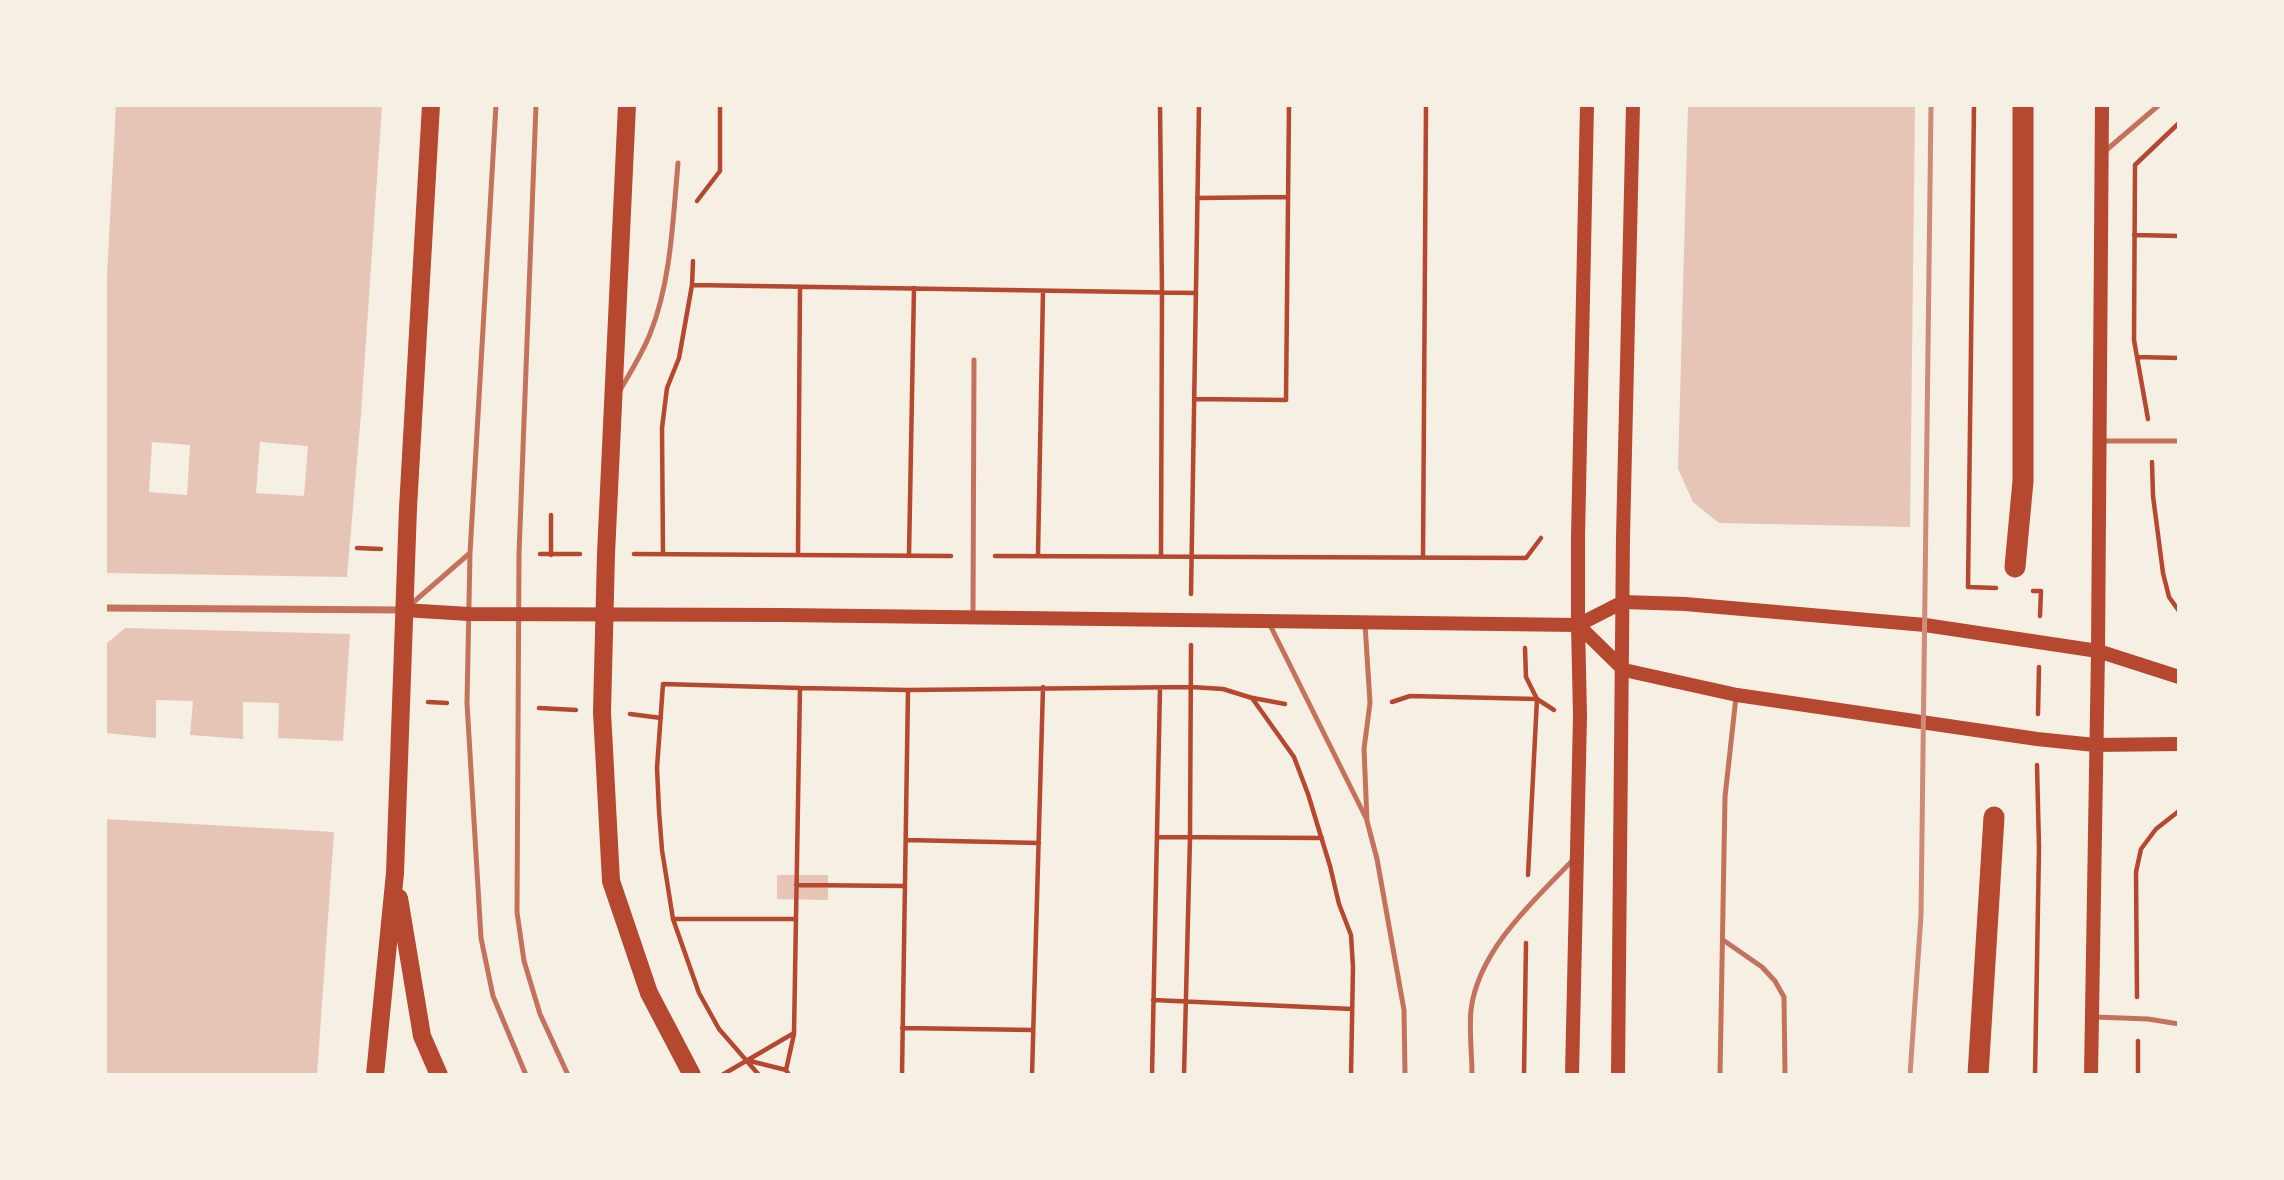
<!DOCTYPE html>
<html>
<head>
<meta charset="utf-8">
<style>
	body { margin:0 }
	#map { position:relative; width:2284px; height:1180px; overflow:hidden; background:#f6efe4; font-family:"Fira Sans",sans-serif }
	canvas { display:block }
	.frame { position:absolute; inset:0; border:107px solid #f6efe4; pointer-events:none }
</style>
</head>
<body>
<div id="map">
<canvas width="2284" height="1180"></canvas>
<div class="frame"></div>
</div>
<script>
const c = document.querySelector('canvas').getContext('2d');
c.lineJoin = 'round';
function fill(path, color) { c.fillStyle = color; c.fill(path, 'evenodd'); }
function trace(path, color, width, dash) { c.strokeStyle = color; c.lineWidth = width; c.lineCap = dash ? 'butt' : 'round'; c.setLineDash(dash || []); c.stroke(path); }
const building = new Path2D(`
	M 116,105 L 382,105 L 361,414 L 347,577 L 105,573 L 105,314 ZM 152,442 L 190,445 L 187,495 L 149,492 ZM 260,442 L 308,446 L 304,496 L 256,493 Z
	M 1688,105 L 1915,105 L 1910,527 L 1719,523 L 1693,502 L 1678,469 Z
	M 125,628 L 350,634 L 343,741 L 278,738 L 279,703 L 243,702 L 243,739 L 190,735 L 193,701 L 156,700 L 156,738 L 105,733 L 105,645 Z
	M 105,819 L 334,832 L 317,1075 L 105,1075 Z
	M 777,875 L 828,875 L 828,900 L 777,899 Z`);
const path = new Path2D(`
	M 1160,105 L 1162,293 L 1161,556
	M 1974,105 L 1968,587 L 1996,588
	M 1197,198 L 1288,197
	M 697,201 L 720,171 L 720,105
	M 2134,235 L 2179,236
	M 692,285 L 693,261
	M 2137,357 L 2179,358
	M 1194,399 L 1286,400 L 1289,105
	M 2148,419 L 2134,340 L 2135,165 L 2179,123
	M 2152,462 L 2153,496 L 2163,573 L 2169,597 L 2179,611
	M 551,515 L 551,555
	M 357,548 L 381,549
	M 540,554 L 580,554
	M 634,554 L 951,556
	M 663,554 L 662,428 L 667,388 L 679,358 L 692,285 L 1195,293
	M 798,554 L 800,287
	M 909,555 L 914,288
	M 1038,555 L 1043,291
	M 995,556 L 1526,558 L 1541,538
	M 1423,557 L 1426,105
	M 2033,591 L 2041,591 L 2040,616
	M 1191,594 L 1199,105
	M 1525,648 L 1526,677 L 1537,699 L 1528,875
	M 1253,698 L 1285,704
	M 428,702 L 447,703
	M 1392,702 L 1410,696 L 1537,699 L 1554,710
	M 539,708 L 576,710
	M 630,714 L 661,718
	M 2038,714 L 2039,667
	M 1157,837 L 1322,838
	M 906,840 L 1039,843
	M 796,885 L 905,886
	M 673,919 L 796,919
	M 2137,997 L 2136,872 L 2141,849 L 2156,829 L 2179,811
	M 1153,1000 L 1352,1009
	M 902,1028 L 1033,1030
	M 2138,1041 L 2138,1075
	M 750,1061 L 786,1070
	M 722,1075 L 794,1033 L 800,688 L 908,690 L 1191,687 L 1223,689 L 1252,698 L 1294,757 L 1308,794 L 1330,866 L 1339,904 L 1351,935 L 1353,967 L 1351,1075
	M 759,1075 L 719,1029 L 699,993 L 673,919 L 662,850 L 659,811 L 657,768 L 663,684 L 800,688
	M 789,1075 L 786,1070 L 794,1034
	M 902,1075 L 908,690
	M 1032,1075 L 1043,687
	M 1152,1075 L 1160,688
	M 1184,1075 L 1190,838 L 1191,645
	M 1524,1075 L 1526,943
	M 2035,1075 L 2039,848 L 2037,765`);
const service = new Path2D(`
	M 496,105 L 470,553 L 467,703 L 481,938 L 493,996 L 526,1075
	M 536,105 L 519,554 L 517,912 L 524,961 L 540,1014 L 568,1075
	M 2104,152 L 2159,105
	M 619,392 C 630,373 642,354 650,334 C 671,282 673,219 678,163
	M 2100,441 L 2179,441
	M 409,606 L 470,553
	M 973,614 L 974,360
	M 1269,623 L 1366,818
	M 1365,624 L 1370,703 L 1364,749 L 1367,821 L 1377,859 L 1404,1010 L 1405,1075
	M 1723,940 L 1762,967 L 1775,981 L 1784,997 L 1785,1075
	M 2095,1017 L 2148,1019 L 2179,1024
	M 1472,1075 C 1472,1054 1469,1031 1471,1010 C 1478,951 1533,901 1573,860
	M 1720,1075 L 1725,797 L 1736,697`);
const minor = new Path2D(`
	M 105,608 L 403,610`);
const secondary = new Path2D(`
	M 404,610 L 469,614 L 783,615 L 1578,625 L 1623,602 L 1685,604 L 1925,625 L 2098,651 L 2179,677
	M 1578,625 L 1624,670 L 1737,695 L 2037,739 L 2095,745 L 2179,744
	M 1572,1075 L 1580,716 L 1578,625 L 1578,537 L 1587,105
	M 1618,1075 L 1623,537 L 1633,105
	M 2091,1075 L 2098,651 L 2102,105`);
const primary = new Path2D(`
	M 627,105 L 606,554 L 602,712 L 611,881 L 649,993 L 692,1075
	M 399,898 L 422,1036 L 439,1075
	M 375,1075 L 395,873 L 408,508 L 431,105`);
const motorway = new Path2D(`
	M 2015,567 L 2023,481 L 2023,105
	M 1978,1075 L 1994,817`);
const rail = new Path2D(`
	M 1910,1075 L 1921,915 L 1931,105`);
fill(building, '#e6c5b7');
trace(path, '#b5482f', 4.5);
trace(service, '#c5725c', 5);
trace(minor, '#c5725c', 7);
trace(secondary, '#b5482f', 14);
trace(primary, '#b5482f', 18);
trace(motorway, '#b5482f', 21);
trace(rail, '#cf8b77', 5);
</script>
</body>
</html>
